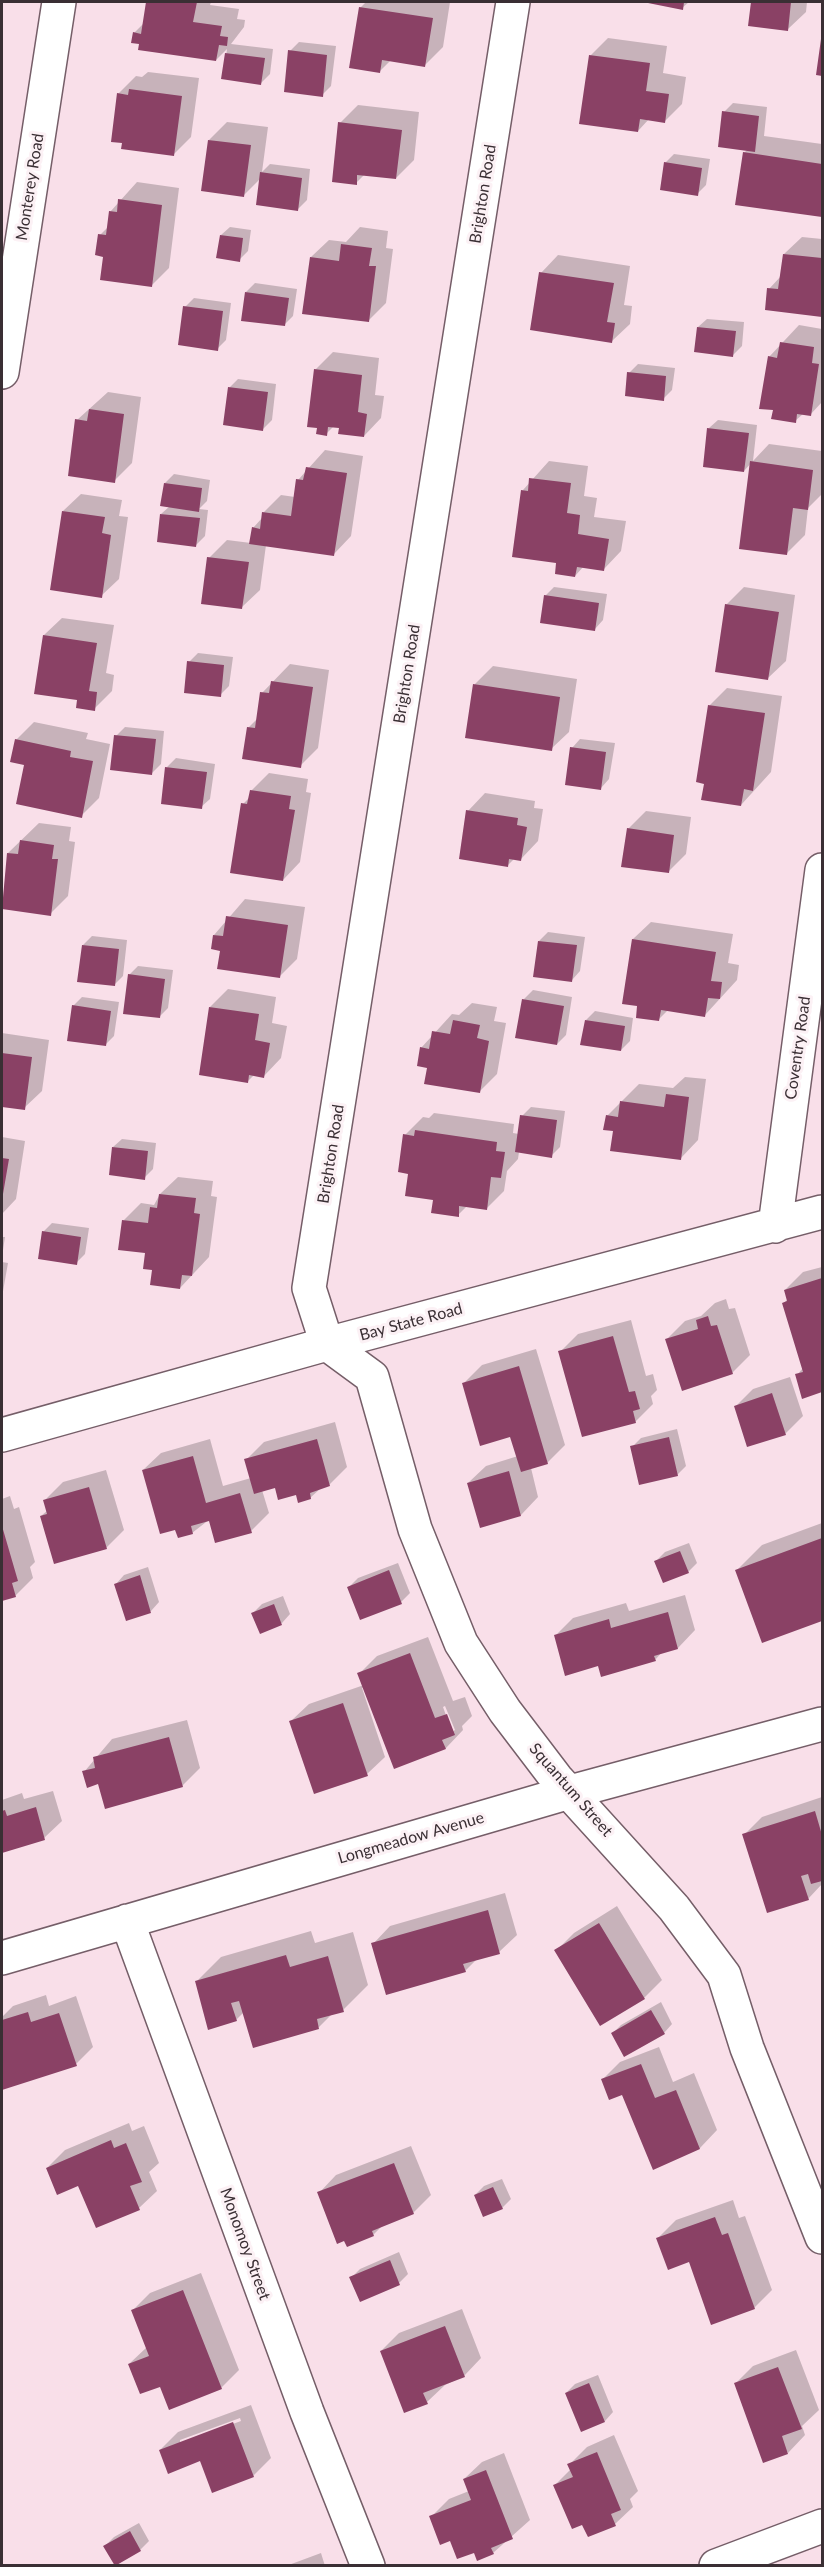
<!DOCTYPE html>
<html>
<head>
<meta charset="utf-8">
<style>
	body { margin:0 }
	#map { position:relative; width:824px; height:2567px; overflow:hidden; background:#f9dfe9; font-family:Lato,sans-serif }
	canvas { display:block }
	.frame { position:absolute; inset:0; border:3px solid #3a2f34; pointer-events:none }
</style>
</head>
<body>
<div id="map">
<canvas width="824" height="2567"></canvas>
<div class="frame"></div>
</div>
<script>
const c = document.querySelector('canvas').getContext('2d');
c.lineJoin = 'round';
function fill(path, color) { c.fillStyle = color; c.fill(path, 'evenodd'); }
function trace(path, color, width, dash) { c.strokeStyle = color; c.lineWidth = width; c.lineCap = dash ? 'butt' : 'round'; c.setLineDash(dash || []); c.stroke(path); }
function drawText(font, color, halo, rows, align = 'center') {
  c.font = font + ' Lato,sans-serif'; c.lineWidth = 6; c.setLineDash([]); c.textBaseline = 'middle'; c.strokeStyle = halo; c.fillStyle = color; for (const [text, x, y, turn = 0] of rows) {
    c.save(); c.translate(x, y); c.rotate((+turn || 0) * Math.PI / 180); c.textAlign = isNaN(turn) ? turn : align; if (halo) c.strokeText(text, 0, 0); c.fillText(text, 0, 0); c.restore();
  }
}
const shadow = new Path2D(`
	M 147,2 L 211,2 L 210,5 L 239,9 L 237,19 L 245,20 L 244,27 L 231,44 L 273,49 L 270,74 L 261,83 L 223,78 L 227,49 L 216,60 L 140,43 L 134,33 L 144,23 Z
	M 366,2 L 450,2 L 443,47 L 425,65 L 391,60 L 380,71 L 360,8 Z
	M 644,2 L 689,2 L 682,8 Z
	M 752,2 L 807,2 L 806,12 L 788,29 L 750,25 Z
	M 608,38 L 667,46 L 663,73 L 686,77 L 682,104 L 665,121 L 649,119 L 638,131 L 590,56 Z
	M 299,42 L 336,46 L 331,86 L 322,95 L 290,51 Z
	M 148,72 L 199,78 L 191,137 L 173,155 L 118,94 L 136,76 L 142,77 Z
	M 733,103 L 767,107 L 764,136 L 822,144 L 822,216 L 737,203 L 744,153 L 748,149 L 724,112 Z
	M 358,105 L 419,112 L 414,160 L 396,178 L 365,174 L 356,183 L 340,123 Z
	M 227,122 L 268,127 L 262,172 L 270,164 L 310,169 L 307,200 L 298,209 L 261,178 L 244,195 L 209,140 Z
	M 674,154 L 710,159 L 706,185 L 697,194 L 665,163 Z
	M 137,182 L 179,188 L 169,268 L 152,285 L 105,255 L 100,235 L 109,226 L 110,212 Z
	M 230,227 L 251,230 L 248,251 L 239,260 L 221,235 Z
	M 360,227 L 388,231 L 386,248 L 393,249 L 386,303 L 369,320 L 311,257 L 329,240 L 346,242 Z
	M 802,237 L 822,239 L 822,315 L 766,309 L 769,289 L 781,276 L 784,254 Z
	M 558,255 L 630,266 L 624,305 L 632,306 L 630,324 L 612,341 L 541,273 Z
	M 255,283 L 297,289 L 293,316 L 284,325 L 246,292 Z
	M 194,298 L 231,303 L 226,340 L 217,349 L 185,307 Z
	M 707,319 L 744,322 L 742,346 L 733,355 L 698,327 Z
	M 799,325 L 822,329 L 822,402 L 810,415 L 803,414 L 795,421 L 774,409 L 769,357 Z
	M 333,352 L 379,358 L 375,395 L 384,396 L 381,418 L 364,436 L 334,426 L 326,434 L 315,370 Z
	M 638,364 L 675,368 L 672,390 L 663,399 L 629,373 Z
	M 238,379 L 276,384 L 272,420 L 263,429 L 229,388 Z
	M 108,392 L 141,397 L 132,463 L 114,481 L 77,420 Z
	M 718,420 L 757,425 L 753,461 L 769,444 L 822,451 L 822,494 L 808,508 L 805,535 L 787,553 L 752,462 L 744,471 L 709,428 Z
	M 325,450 L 363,456 L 351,536 L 334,554 L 266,545 L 260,590 L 242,607 L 209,558 L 227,540 L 251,543 L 253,528 L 262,518 L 263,513 L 281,495 L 295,497 L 298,480 Z
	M 549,461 L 588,466 L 584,496 L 597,498 L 594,517 L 626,521 L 621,551 L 604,569 L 584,566 L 575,576 L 523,490 Z
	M 174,474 L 210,480 L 207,501 L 199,509 L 208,510 L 205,536 L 196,545 L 161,514 L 170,506 L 165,483 Z
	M 81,494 L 122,500 L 119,516 L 128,517 L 119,579 L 101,596 L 63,511 Z
	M 554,587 L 607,594 L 603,620 L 595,629 L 545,596 Z
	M 744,587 L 795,595 L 786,661 L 768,678 L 726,605 Z
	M 62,618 L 114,625 L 106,673 L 114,675 L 112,691 L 94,709 L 79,699 L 44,635 Z
	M 198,653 L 233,657 L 229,686 L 220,695 L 189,662 Z
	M 290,664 L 329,670 L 318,748 L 300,766 L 248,728 L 258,718 L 262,693 Z
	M 493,666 L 577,679 L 569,732 L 551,749 L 467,736 L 475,684 Z
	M 727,688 L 782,696 L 771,772 L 741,805 L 706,782 L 710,705 Z
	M 34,722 L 88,733 L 86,739 L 110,744 L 99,798 L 81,816 L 25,764 L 16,740 Z
	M 125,727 L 164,731 L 161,764 L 152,773 L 116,736 Z
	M 580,739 L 615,743 L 609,779 L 601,788 L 572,748 Z
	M 176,758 L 215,764 L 210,799 L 201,807 L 167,767 Z
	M 269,773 L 308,779 L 306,792 L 311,793 L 300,862 L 283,880 L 243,804 L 250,797 L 251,791 Z
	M 485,793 L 535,801 L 534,808 L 543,809 L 538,841 L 521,859 L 515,858 L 508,865 L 468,811 Z
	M 646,811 L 691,817 L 686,854 L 668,872 L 628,829 Z
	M 39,823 L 71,827 L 69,841 L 75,842 L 68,896 L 50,914 L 2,908 L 8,853 Z
	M 245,899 L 305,907 L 297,959 L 280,976 L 222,950 L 214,935 Z
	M 651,922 L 733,934 L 728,963 L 739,965 L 737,980 L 705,1015 L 669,1009 L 658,1020 L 639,1005 L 633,939 Z
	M 548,932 L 585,937 L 580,971 L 572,980 L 539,941 Z
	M 92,936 L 127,940 L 123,976 L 114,985 L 83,945 Z
	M 138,966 L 173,970 L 168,1008 L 159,1017 L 129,975 Z
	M 228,989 L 276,997 L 272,1023 L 287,1026 L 281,1058 L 264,1076 L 255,1074 L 248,1081 L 210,1007 Z
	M 533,990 L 572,997 L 566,1035 L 557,1044 L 524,999 Z
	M 82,997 L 119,1002 L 114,1036 L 105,1045 L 73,1006 Z
	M 472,1003 L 497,1007 L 494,1021 L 506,1023 L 497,1074 L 479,1092 L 429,1066 L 421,1048 L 452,1014 L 459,1015 Z
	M 595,1011 L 633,1018 L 630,1041 L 621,1050 L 586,1020 Z
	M 2,1033 L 49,1040 L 42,1091 L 24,1108 L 2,1105 Z
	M 685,1077 L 706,1079 L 698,1140 L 681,1158 L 614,1130 L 607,1116 L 639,1084 L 673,1088 Z
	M 531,1107 L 565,1111 L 560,1147 L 551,1156 L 519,1152 L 518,1159 L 507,1171 L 504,1191 L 486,1209 L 467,1206 L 458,1215 L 434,1198 L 410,1172 L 405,1135 L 423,1117 L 429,1118 L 434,1113 L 514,1124 L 513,1133 L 519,1134 L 522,1116 Z
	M 2,1137 L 25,1141 L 16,1199 L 2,1214 Z
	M 122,1139 L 156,1143 L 153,1169 L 144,1178 L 113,1147 Z
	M 178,1177 L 213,1181 L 211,1196 L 217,1197 L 209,1257 L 180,1288 L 154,1269 L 147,1252 L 124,1220 L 141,1203 L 154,1205 L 160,1194 Z
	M 52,1223 L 89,1228 L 85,1254 L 76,1263 L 43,1232 Z
	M 2,1237 L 5,1237 L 2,1257 Z
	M 2,1262 L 8,1263 L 2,1297 Z
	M 822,1267 L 822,1391 L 803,1397 L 797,1375 L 803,1368 L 784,1303 L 788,1299 L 785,1290 L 803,1272 Z
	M 726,1299 L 729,1309 L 735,1308 L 750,1355 L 732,1373 L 667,1339 L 685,1321 L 701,1316 L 715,1303 Z
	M 631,1320 L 646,1376 L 653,1374 L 657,1390 L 651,1396 L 653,1404 L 635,1422 L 560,1352 L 578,1334 Z
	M 536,1349 L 565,1445 L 547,1463 L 531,1468 L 538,1497 L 521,1515 L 481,1526 L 468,1483 L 486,1466 L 518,1456 L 511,1436 L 464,1383 L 482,1365 Z
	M 790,1377 L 803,1416 L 785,1434 L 735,1407 L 753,1389 Z
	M 335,1422 L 347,1467 L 329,1485 L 321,1488 L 310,1498 L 276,1486 L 262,1490 L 269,1513 L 251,1531 L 210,1519 L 192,1533 L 143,1470 L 161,1453 L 210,1439 L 223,1486 L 251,1478 L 246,1460 L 264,1442 Z
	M 677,1429 L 686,1466 L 677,1475 L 632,1447 L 641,1438 Z
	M 106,1470 L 124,1530 L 106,1548 L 41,1516 L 48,1510 L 45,1500 L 63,1482 Z
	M 10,1496 L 14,1509 L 19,1507 L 35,1562 L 30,1567 L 33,1578 L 15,1596 L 2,1600 L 2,1499 Z
	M 822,1523 L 822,1620 L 763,1641 L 737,1570 L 762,1545 Z
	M 689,1543 L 697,1563 L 688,1572 L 656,1561 L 665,1552 Z
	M 398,1563 L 410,1593 L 401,1602 L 349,1587 L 358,1578 Z
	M 148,1567 L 159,1602 L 151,1611 L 127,1619 L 116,1584 L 124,1575 Z
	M 685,1595 L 695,1630 L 678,1648 L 663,1651 L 655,1660 L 599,1665 L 555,1636 L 573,1618 L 626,1603 L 629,1611 Z
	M 283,1596 L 290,1614 L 282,1623 L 261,1632 L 253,1613 L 262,1604 Z
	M 428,1637 L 453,1701 L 465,1697 L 472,1716 L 462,1726 L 463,1730 L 446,1748 L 395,1767 L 364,1687 L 362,1688 L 385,1757 L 367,1774 L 291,1721 L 309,1704 L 364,1685 L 359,1674 L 377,1656 ZM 445,1706 L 455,1730 L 452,1732 L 443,1707 Z
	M 187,1720 L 200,1768 L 182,1786 L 99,1783 L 84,1772 L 112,1739 Z
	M 53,1791 L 62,1821 L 44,1838 L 2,1851 L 2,1800 L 22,1793 L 24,1799 Z
	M 822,1797 L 822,1884 L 808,1899 L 744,1835 L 762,1817 Z
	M 505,1893 L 517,1935 L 499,1952 L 478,1958 L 465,1971 L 373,1944 L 390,1926 Z
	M 617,1906 L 662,1980 L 644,1998 L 556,1951 L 574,1933 Z
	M 311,1931 L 315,1943 L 353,1932 L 368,1985 L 343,2010 L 333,2013 L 319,2027 L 244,2012 L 236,2020 L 196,1982 L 221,1957 Z
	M 46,1995 L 49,2006 L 76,1996 L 93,2047 L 76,2064 L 2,2089 L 2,2017 L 13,2006 Z
	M 661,2002 L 672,2024 L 664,2033 L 612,2034 L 621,2025 Z
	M 659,2047 L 673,2082 L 694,2073 L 717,2130 L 700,2148 L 654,2168 L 622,2093 L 602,2080 L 620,2062 Z
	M 129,2123 L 132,2131 L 144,2126 L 159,2163 L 149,2172 L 157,2191 L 139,2208 L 47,2168 L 65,2150 Z
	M 411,2146 L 431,2195 L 413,2213 L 384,2224 L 373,2235 L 319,2193 L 336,2175 Z
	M 502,2179 L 511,2199 L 502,2208 L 475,2195 L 484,2186 Z
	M 733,2200 L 739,2218 L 745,2216 L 772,2290 L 754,2308 L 658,2238 L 676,2220 Z
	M 399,2252 L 408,2274 L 399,2283 L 360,2300 L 351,2278 L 360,2269 Z
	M 201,2273 L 239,2370 L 221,2388 L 161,2385 L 129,2364 L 147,2347 L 132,2311 L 150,2293 Z
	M 462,2309 L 481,2358 L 464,2376 L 445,2385 L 427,2402 L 381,2351 L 399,2333 Z
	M 796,2350 L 819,2410 L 802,2426 L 805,2435 L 788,2453 L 735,2384 L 753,2366 Z
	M 598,2375 L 613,2412 L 605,2421 L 566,2393 L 575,2384 Z
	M 251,2405 L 271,2458 L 253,2476 L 160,2450 L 178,2432 ZM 240,2418 L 241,2421 L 180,2443 L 180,2440 Z
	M 614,2435 L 638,2491 L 630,2499 L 633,2507 L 615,2524 L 583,2523 L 555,2485 L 571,2469 L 569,2465 L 587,2447 Z
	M 504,2453 L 530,2520 L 493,2553 L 475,2551 L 451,2540 L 431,2517 L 449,2499 L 469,2491 L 464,2479 L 482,2462 Z
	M 139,2523 L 149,2541 L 140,2550 L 105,2546 L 114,2537 Z
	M 321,2553 L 325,2566 L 286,2566 Z`);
const building = new Path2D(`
	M 146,2 L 197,2 L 193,22 L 222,26 L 220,36 L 228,37 L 227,46 L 219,45 L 216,61 L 138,50 L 139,44 L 131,43 L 133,32 L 141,34 Z
	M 643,2 L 684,2 L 683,10 Z
	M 751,2 L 791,2 L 788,31 L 748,26 Z
	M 359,7 L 433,18 L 425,67 L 382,60 L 380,73 L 349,68 Z
	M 821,39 L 822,39 L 822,76 L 816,75 Z
	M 288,50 L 327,55 L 323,97 L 284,92 Z
	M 225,53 L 265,58 L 261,85 L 221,79 Z
	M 589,55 L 650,63 L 646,91 L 669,94 L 665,123 L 640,119 L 638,132 L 579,124 Z
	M 129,89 L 182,96 L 174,156 L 121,149 L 122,143 L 111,142 L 117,93 L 128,95 Z
	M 722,111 L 759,116 L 755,152 L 718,147 Z
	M 338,122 L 402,130 L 396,179 L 357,175 L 357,185 L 332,182 Z
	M 208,140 L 251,145 L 244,197 L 201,191 Z
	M 743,152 L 822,164 L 822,217 L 735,205 Z
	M 664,162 L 702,168 L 698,196 L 660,190 Z
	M 260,172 L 302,178 L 298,211 L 256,205 Z
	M 118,199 L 162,205 L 152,287 L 100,280 L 103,257 L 95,255 L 98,234 L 106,235 L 109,211 L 117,212 Z
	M 220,235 L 243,238 L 240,262 L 216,258 Z
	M 341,244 L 372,248 L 369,266 L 376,266 L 369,322 L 302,314 L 310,257 L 339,261 Z
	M 783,254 L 822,258 L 822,317 L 765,310 L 767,288 L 778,289 Z
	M 539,272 L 614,283 L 607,322 L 615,323 L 612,343 L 530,330 Z
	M 245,292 L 289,298 L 285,326 L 241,321 Z
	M 183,306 L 223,311 L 218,351 L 178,345 Z
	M 697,327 L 736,331 L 733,357 L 694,352 Z
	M 780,342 L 814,347 L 812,363 L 819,364 L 811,416 L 797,414 L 796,423 L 771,419 L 773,410 L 759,409 L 768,356 L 777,358 Z
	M 314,369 L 362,375 L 358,412 L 367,414 L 364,437 L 338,434 L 339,428 L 328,427 L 327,436 L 316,434 L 317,428 L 307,427 Z
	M 627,372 L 666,376 L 664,401 L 625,396 Z
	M 228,387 L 268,392 L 263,431 L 223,425 Z
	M 89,409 L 124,414 L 115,483 L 68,476 L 75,419 L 87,421 Z
	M 707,428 L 749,433 L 744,472 L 703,467 Z
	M 750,461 L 813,470 L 808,510 L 793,508 L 787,555 L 739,549 Z
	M 306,467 L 347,473 L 334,556 L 249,544 L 252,527 L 260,529 L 262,512 L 291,516 L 296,479 L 303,480 Z
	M 529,478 L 571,483 L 567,513 L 580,515 L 578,534 L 609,539 L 604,571 L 577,567 L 575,577 L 555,574 L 556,563 L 512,557 L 521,490 L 528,491 Z
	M 164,483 L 202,488 L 199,512 L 160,506 Z
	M 62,511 L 105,517 L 102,533 L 111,535 L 102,598 L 50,590 Z
	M 160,514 L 200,518 L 196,547 L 157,542 Z
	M 207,557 L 249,562 L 242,609 L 201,604 Z
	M 544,595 L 599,603 L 595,631 L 540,623 Z
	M 725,604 L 779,612 L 768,680 L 715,672 Z
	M 43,635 L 97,643 L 89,691 L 97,692 L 95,711 L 76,708 L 77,700 L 34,694 Z
	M 187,661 L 224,665 L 221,697 L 184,693 Z
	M 271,681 L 313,687 L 301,768 L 242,759 L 247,727 L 255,728 L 260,692 L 269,693 Z
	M 473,684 L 560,697 L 552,751 L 465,738 Z
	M 708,705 L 765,713 L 753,791 L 744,789 L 741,806 L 701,800 L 704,784 L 696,782 Z
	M 114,735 L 156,739 L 152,775 L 110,770 Z
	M 15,739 L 71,751 L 70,757 L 93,761 L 82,818 L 16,804 L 24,765 L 10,762 Z
	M 570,747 L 606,752 L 601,790 L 565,785 Z
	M 165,767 L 207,772 L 202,809 L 161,804 Z
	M 250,790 L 291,796 L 289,809 L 295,810 L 283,881 L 230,873 L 241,803 L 247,804 Z
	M 466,810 L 518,818 L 517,825 L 527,827 L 521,861 L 509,859 L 508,867 L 459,859 Z
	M 627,828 L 674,835 L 669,873 L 621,867 Z
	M 20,840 L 54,845 L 52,859 L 58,859 L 51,916 L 2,909 L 7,853 L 18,854 Z
	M 226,916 L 288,925 L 280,978 L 217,969 L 220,951 L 211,949 L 213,935 L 223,936 Z
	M 632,939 L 716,952 L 711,981 L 722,982 L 720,999 L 708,998 L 705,1017 L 661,1010 L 659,1021 L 636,1018 L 637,1006 L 622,1004 Z
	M 538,941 L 577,945 L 572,982 L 533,977 Z
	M 82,945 L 119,949 L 115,986 L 77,982 Z
	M 128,974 L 165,979 L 160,1018 L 123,1014 Z
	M 522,999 L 564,1006 L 557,1045 L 515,1038 Z
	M 72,1005 L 111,1011 L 106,1046 L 67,1041 Z
	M 209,1007 L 259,1014 L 255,1040 L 270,1043 L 264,1078 L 249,1075 L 248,1083 L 199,1075 Z
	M 453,1020 L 480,1025 L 477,1038 L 489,1041 L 480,1093 L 424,1084 L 427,1068 L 417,1066 L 420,1047 L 429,1049 L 432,1031 L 450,1034 Z
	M 585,1020 L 625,1026 L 621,1051 L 580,1045 Z
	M 2,1053 L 32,1057 L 25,1110 L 2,1107 Z
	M 666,1094 L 689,1097 L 681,1160 L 610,1151 L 613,1131 L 603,1130 L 606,1115 L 618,1117 L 620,1101 L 664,1107 Z
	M 520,1115 L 557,1120 L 552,1158 L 515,1152 Z
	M 415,1130 L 497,1142 L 496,1151 L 505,1152 L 501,1178 L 491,1177 L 487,1210 L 459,1206 L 459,1217 L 431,1213 L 433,1200 L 405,1196 L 408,1174 L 398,1172 L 403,1134 L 414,1136 Z
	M 112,1147 L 148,1151 L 145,1180 L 109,1175 Z
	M 2,1158 L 9,1159 L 3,1194 L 2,1194 Z
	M 159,1194 L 196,1198 L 194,1213 L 200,1214 L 192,1276 L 182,1275 L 180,1289 L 150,1285 L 152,1270 L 143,1269 L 145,1253 L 118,1250 L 122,1220 L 148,1223 L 150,1207 L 157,1208 Z
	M 42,1231 L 81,1237 L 77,1265 L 38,1259 Z
	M 822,1278 L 822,1392 L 802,1399 L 795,1374 L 803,1372 L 782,1303 L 787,1301 L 784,1290 Z
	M 708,1316 L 711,1326 L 717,1325 L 733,1374 L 682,1391 L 665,1339 L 698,1329 L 696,1320 Z
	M 613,1336 L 629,1392 L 635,1391 L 640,1409 L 633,1411 L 636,1423 L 582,1437 L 558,1351 Z
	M 519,1366 L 548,1464 L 521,1472 L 510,1437 L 480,1446 L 462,1383 Z
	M 772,1393 L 786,1435 L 747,1447 L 734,1406 Z
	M 669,1437 L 678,1476 L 639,1485 L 630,1446 Z
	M 317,1439 L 330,1486 L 310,1493 L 311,1499 L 298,1503 L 296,1495 L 278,1500 L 275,1488 L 254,1494 L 244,1459 Z
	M 193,1456 L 206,1503 L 240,1493 L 252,1533 L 215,1543 L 209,1521 L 191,1526 L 193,1534 L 178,1538 L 175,1530 L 160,1534 L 142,1470 Z
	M 509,1471 L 521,1516 L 480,1528 L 467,1483 Z
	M 89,1487 L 107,1549 L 54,1564 L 40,1516 L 47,1514 L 43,1500 Z
	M 2,1526 L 18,1581 L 12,1583 L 16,1597 L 2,1601 Z
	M 822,1538 L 822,1621 L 762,1643 L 735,1570 Z
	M 680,1551 L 689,1573 L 663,1583 L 654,1561 Z
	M 389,1570 L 402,1604 L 360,1620 L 347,1587 Z
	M 140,1575 L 151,1613 L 126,1621 L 114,1584 Z
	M 274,1604 L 282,1625 L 260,1634 L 251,1613 Z
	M 668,1612 L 678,1649 L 654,1656 L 656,1661 L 601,1677 L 598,1666 L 565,1676 L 554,1635 L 609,1619 L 611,1628 Z
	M 410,1653 L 435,1718 L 447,1714 L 455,1735 L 442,1740 L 446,1749 L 394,1769 L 357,1673 Z
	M 343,1703 L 368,1776 L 314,1794 L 289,1721 Z
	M 169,1737 L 183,1787 L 105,1809 L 98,1784 L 87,1788 L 82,1771 L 95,1768 L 93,1757 Z
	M 36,1807 L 45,1840 L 2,1853 L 2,1811 L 5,1810 L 7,1816 Z
	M 815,1811 L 822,1835 L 822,1881 L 811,1884 L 808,1874 L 801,1876 L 809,1900 L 767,1913 L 742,1834 Z
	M 488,1910 L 500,1954 L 463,1964 L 466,1972 L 386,1995 L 371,1943 Z
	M 599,1923 L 645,1999 L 600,2026 L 554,1950 Z
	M 286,1955 L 290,1967 L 328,1956 L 344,2012 L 317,2019 L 319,2029 L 253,2048 L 239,2001 L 231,2003 L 237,2021 L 208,2030 L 195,1981 Z
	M 651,2010 L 665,2034 L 624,2057 L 611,2033 Z
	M 28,2012 L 31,2022 L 59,2013 L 77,2066 L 2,2090 L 2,2020 Z
	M 641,2064 L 655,2098 L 676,2090 L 700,2149 L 653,2170 L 622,2095 L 609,2100 L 601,2079 Z
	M 111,2140 L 114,2148 L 126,2143 L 142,2182 L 130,2186 L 140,2210 L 96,2228 L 78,2186 L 57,2195 L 46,2168 Z
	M 394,2163 L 414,2214 L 372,2231 L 374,2236 L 347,2247 L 344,2241 L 337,2244 L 317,2192 Z
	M 493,2187 L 503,2209 L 483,2217 L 474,2195 Z
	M 715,2217 L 722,2235 L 728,2233 L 755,2309 L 711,2325 L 689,2262 L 668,2270 L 656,2238 Z
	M 390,2260 L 400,2285 L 360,2302 L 349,2277 Z
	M 183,2290 L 222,2389 L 169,2410 L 160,2387 L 140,2394 L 128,2364 L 149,2356 L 131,2310 Z
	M 445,2326 L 465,2377 L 423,2393 L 428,2404 L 404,2413 L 380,2351 Z
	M 778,2367 L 802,2429 L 782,2436 L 788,2454 L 763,2463 L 734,2383 Z
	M 589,2383 L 605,2422 L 581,2432 L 565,2393 Z
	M 233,2422 L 254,2477 L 212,2493 L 200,2461 L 168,2474 L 159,2450 Z
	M 597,2452 L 621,2510 L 611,2514 L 616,2526 L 588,2537 L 582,2525 L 572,2529 L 553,2485 L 573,2477 L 567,2464 Z
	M 486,2470 L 513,2539 L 491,2548 L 494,2554 L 477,2561 L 474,2553 L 457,2559 L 450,2541 L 440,2545 L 429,2516 L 471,2500 L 463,2479 Z
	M 130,2531 L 141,2551 L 115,2566 L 103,2546 Z`);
const street = new Path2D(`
	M 513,2 L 309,1288 L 327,1344 L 372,1377 L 415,1529 L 461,1643 L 505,1711 L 556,1778 L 674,1908 L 724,1975 L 747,2048 L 822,2237
	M 2,372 L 59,2
	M 775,1226 L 822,870
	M 2,1435 L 327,1344 L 822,1212
	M 127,1921 L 307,2412 L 368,2566
	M 2,1958 L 570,1792 L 822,1724
	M 716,2566 L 822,2526`);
const streetNames = [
	["Monterey Road",30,187,-81],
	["Brighton Road",483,194,-81],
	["Brighton Road",407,674,-81],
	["Coventry Road",798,1048,-82],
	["Brighton Road",331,1154,-81],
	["Bay State Road",411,1322,-15],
	["Squantum Street",571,1790,49],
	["Longmeadow Avenue",411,1838,-16],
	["Monomoy Street",245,2244,70]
];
fill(shadow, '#0003');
fill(building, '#8a4165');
trace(street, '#755e68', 36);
trace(street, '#fff', 33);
drawText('16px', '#3a2f34', '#fcf1f5', streetNames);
</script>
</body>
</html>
